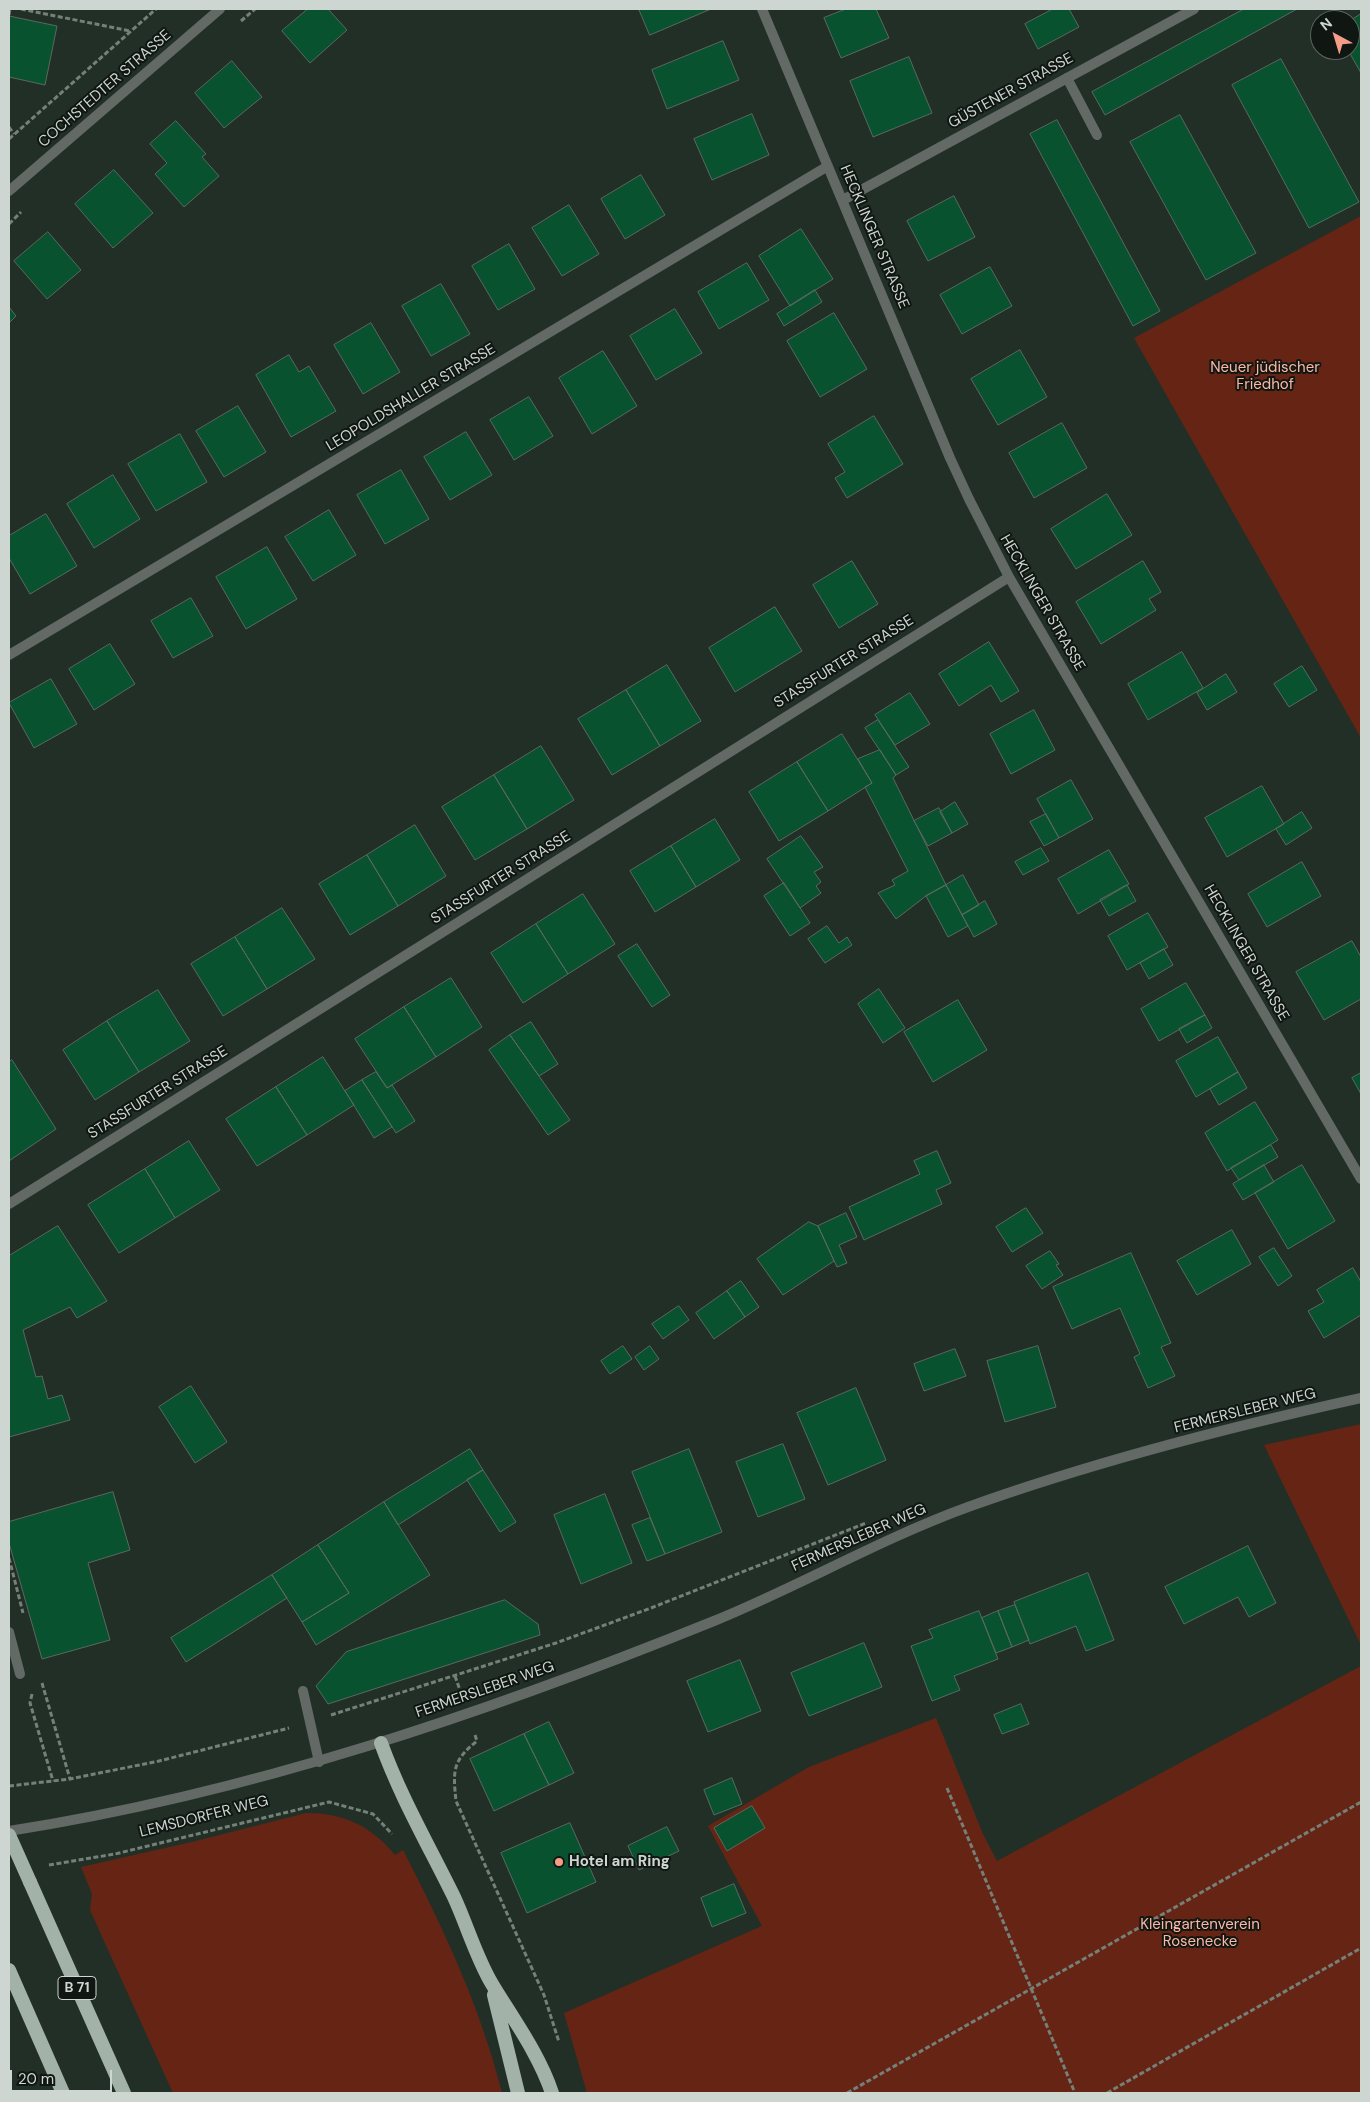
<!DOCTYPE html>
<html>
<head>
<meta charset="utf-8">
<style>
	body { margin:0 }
	#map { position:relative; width:1370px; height:2102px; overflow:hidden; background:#222f27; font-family:"DM Sans",sans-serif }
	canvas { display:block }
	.frame { position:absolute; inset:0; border:10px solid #cdd6d0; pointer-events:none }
	.north { position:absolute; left:1310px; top:10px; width:50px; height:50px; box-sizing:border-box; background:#101612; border:1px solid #5c635e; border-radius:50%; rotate:321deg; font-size:14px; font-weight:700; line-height:20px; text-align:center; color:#cdd6d0 }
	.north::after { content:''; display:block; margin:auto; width:18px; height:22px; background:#f49e88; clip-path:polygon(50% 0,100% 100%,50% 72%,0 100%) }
	.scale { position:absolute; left:10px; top:2070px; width:102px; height:22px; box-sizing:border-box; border:2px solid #cdd6d0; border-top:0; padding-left:6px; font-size:15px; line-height:18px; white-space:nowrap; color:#cdd6d0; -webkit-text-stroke:4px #101612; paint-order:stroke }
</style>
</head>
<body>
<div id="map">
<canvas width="1370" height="2102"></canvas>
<div class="frame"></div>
<div class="north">N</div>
<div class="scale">20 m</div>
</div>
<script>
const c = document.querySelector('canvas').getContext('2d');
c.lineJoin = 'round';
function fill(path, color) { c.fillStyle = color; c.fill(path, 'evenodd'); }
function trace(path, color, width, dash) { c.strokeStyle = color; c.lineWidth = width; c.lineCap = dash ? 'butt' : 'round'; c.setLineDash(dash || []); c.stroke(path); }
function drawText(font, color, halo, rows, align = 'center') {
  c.font = font + ' "DM Sans",sans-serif'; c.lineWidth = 4; c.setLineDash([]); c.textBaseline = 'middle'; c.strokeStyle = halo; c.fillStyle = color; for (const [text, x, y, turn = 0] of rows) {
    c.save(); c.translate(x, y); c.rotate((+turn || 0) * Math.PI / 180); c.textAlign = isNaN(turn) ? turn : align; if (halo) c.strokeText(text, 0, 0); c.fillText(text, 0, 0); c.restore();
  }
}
const green = new Path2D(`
	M 1361,216 L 1361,738 L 1134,338 Z
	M 1361,1424 L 1361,1645 L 1264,1445 Z
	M 1361,1666 L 1361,2093 L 587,2093 L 564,2013 L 762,1926 L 708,1826 L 809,1767 L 936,1718 L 983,1834 L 997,1861 Z
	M 306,1813 C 344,1813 371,1826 395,1855 L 403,1850 C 443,1928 481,2008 502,2093 L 173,2093 L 90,1910 L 92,1894 L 81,1867 L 196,1841 Z`);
const building = new Path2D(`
	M 308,9 L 328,9 L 347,30 L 310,63 L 282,31 Z
	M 639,9 L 711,9 L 650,35 Z
	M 846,9 L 876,9 L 889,38 L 841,58 L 824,18 Z
	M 1053,9 L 1069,9 L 1079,27 L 1038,49 L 1025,24 Z
	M 1244,9 L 1297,9 L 1105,115 L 1092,92 Z
	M 1361,14 L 1361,73 L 1348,50 L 1350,50 L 1350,21 Z
	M 9,16 L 57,26 L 45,85 L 9,77 Z
	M 723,41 L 739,80 L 667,109 L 652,70 Z
	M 909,57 L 932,113 L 873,137 L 850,81 Z
	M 1281,59 L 1359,202 L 1309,228 L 1232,85 Z
	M 232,61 L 262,97 L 224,128 L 195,93 Z
	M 752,114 L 769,155 L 712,180 L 694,139 Z
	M 1180,115 L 1256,253 L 1206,280 L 1130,142 Z
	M 1057,120 L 1160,311 L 1133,326 L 1030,134 Z
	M 176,121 L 206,154 L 202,157 L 219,176 L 184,207 L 155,174 L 167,163 L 150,144 Z
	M 114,170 L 153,213 L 113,248 L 75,204 Z
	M 641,175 L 665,215 L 625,239 L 601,199 Z
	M 954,196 L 975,237 L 928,261 L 907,221 Z
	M 569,205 L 599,254 L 562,276 L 532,228 Z
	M 801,229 L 833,279 L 790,306 L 759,256 Z
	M 48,232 L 81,270 L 47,299 L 14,261 Z
	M 509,244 L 535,289 L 498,310 L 472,266 Z
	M 747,263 L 769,300 L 719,329 L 698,292 Z
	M 990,267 L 1012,306 L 962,334 L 940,295 Z
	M 441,284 L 470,334 L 431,356 L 402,306 Z
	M 815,290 L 822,302 L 784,326 L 777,314 Z
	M 9,307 L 16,316 L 9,323 Z
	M 675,309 L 702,353 L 656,380 L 630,336 Z
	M 834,313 L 867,369 L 820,397 L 787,341 Z
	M 371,323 L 400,372 L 363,394 L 334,345 Z
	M 1020,350 L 1047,397 L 998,425 L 971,379 Z
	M 603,351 L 637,406 L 592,434 L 559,378 Z
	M 289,355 L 299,372 L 309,366 L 336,411 L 291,437 L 256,375 Z
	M 529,397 L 553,436 L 514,460 L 490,420 Z
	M 238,406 L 266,452 L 224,477 L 196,431 Z
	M 874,416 L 903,464 L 847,498 L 835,478 L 845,472 L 828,444 Z
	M 1062,423 L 1087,468 L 1034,498 L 1009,453 Z
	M 466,432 L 492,475 L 450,500 L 424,457 Z
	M 180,434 L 207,482 L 156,511 L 128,464 Z
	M 401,470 L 429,519 L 385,544 L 357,495 Z
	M 113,475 L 140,519 L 94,548 L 67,504 Z
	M 1107,494 L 1132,535 L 1076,569 L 1051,529 Z
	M 329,510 L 356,555 L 313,581 L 285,537 Z
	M 46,514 L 77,566 L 30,594 L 9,558 L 9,536 Z
	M 267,547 L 297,599 L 246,629 L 216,577 Z
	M 852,561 L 878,604 L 839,628 L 813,585 Z
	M 1143,561 L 1161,592 L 1149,599 L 1156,610 L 1101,644 L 1076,602 Z
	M 191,598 L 213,636 L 173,658 L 151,621 Z
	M 775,607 L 802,651 L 735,692 L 709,648 Z
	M 989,642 L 1019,691 L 1001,702 L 991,685 L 959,706 L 939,674 Z
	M 110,644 L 135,684 L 94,710 L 69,669 Z
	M 1182,652 L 1203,688 L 1148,720 L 1128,684 Z
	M 667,665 L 701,721 L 660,746 L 626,690 Z
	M 1302,666 L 1317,690 L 1289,707 L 1274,684 Z
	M 1226,674 L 1237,692 L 1207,710 L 1197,693 Z
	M 51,679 L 77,724 L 34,748 L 9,703 Z
	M 626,690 L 660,746 L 612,775 L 578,719 Z
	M 910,693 L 930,724 L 895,745 L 875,715 Z
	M 1034,710 L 1055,750 L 1011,774 L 990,734 Z
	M 878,720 L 909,767 L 896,775 L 865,728 Z
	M 842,734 L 872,783 L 828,811 L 797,762 Z
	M 541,746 L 574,800 L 527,829 L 494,775 Z
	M 880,750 L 896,775 L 893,778 L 946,885 L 926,896 L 896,919 L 878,893 L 895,885 L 892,880 L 908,871 L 865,787 L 872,783 L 858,759 Z
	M 797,762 L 828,811 L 779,841 L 749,792 Z
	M 494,775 L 527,829 L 475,860 L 442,807 Z
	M 1071,780 L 1093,819 L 1059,838 L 1037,799 Z
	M 1262,786 L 1284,824 L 1227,857 L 1205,818 Z
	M 955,802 L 968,824 L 952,833 L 940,812 Z
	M 939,808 L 952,833 L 928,846 L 914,821 Z
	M 1302,812 L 1312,828 L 1286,845 L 1276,829 Z
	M 1046,814 L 1059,838 L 1044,846 L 1030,822 Z
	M 715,819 L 740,860 L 696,887 L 671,846 Z
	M 415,825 L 446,876 L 398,906 L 367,855 Z
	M 801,836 L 823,867 L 814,872 L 821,882 L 816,886 L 821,893 L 800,908 L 767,859 Z
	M 671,846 L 696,887 L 655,912 L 630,871 Z
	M 1041,848 L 1049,861 L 1023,875 L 1015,862 Z
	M 1109,850 L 1129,884 L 1078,914 L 1058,879 Z
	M 367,855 L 398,906 L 350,935 L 319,884 Z
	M 1302,862 L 1321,896 L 1267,927 L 1248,894 Z
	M 963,875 L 979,905 L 962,915 L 946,885 Z
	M 784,883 L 810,923 L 790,936 L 764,896 Z
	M 946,885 L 968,926 L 948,937 L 926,896 Z
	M 1127,885 L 1136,901 L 1109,916 L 1100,900 Z
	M 583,894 L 615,944 L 568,974 L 536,924 Z
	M 985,901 L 997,924 L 974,937 L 962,915 Z
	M 282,908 L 315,959 L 267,989 L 235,937 Z
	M 1148,913 L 1168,947 L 1127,970 L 1108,936 Z
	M 536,924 L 568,974 L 523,1003 L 491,953 Z
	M 827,926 L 839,943 L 847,937 L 852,945 L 825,963 L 808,939 Z
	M 235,937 L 267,989 L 223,1016 L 191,964 Z
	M 1352,941 L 1361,957 L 1361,999 L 1324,1020 L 1296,972 Z
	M 637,944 L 670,995 L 652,1007 L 618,956 Z
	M 1164,949 L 1173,965 L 1149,979 L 1140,963 Z
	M 451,978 L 482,1027 L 436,1057 L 404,1007 Z
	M 1186,983 L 1205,1015 L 1159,1041 L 1141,1009 Z
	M 879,989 L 905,1028 L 883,1043 L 858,1004 Z
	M 158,990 L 190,1041 L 139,1072 L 107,1021 Z
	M 958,1000 L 987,1050 L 933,1082 L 904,1032 Z
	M 404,1007 L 436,1057 L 387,1088 L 355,1039 Z
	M 1205,1015 L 1212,1028 L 1187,1043 L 1179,1029 Z
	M 107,1021 L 139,1072 L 95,1100 L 63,1050 Z
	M 531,1022 L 558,1064 L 539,1076 L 510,1035 Z
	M 510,1035 L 570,1120 L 548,1135 L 489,1050 Z
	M 1218,1037 L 1238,1072 L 1196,1097 L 1176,1061 Z
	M 323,1057 L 354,1105 L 307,1135 L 276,1087 Z
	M 12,1060 L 56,1129 L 9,1161 L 9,1062 Z
	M 376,1072 L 387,1088 L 392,1085 L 415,1121 L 396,1133 L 362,1080 Z
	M 1238,1072 L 1247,1088 L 1219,1105 L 1210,1089 Z
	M 1361,1073 L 1361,1094 L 1352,1078 Z
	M 362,1080 L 392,1127 L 374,1138 L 345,1091 Z
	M 276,1087 L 307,1135 L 257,1166 L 226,1119 Z
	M 1255,1102 L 1278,1140 L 1227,1171 L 1205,1133 Z
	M 189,1141 L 220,1190 L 175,1218 L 145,1169 Z
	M 1271,1145 L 1278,1157 L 1239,1180 L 1231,1168 Z
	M 937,1151 L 951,1183 L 936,1190 L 942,1204 L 864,1240 L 849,1207 L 920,1174 L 914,1161 Z
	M 1264,1165 L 1274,1182 L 1243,1200 L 1233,1184 Z
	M 1302,1165 L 1335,1221 L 1288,1249 L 1255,1193 Z
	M 145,1169 L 175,1218 L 119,1253 L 88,1205 Z
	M 1026,1208 L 1043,1233 L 1012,1252 L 996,1227 Z
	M 846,1213 L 857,1237 L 839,1245 L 847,1263 L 837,1267 L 818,1226 Z
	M 809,1222 L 818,1226 L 834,1261 L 783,1295 L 757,1259 Z
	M 58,1226 L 107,1301 L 77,1318 L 70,1307 L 23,1330 L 36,1377 L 42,1376 L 48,1399 L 62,1395 L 70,1420 L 9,1437 L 9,1256 Z
	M 1232,1230 L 1251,1264 L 1197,1295 L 1177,1261 Z
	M 1274,1248 L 1292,1276 L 1278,1286 L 1259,1257 Z
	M 1050,1251 L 1059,1264 L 1056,1265 L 1063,1275 L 1042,1289 L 1026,1266 Z
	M 1131,1253 L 1171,1343 L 1161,1347 L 1175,1376 L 1148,1388 L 1134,1357 L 1140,1354 L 1120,1308 L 1072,1329 L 1053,1287 Z
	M 1353,1268 L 1361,1282 L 1361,1315 L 1324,1338 L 1308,1311 L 1324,1302 L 1317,1290 Z
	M 741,1281 L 759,1307 L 745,1317 L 727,1291 Z
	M 727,1291 L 745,1317 L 714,1339 L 696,1313 Z
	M 679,1306 L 689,1320 L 663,1339 L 652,1324 Z
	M 623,1346 L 632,1359 L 610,1374 L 601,1361 Z
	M 650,1346 L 659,1359 L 644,1370 L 635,1357 Z
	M 1038,1346 L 1056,1407 L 1005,1422 L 987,1361 Z
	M 955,1349 L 966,1376 L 924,1391 L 914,1364 Z
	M 191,1386 L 227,1442 L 195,1463 L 159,1407 Z
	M 856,1388 L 886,1460 L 828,1485 L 797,1413 Z
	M 783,1444 L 805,1499 L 758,1517 L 736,1462 Z
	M 470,1449 L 483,1470 L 398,1525 L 384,1502 Z
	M 689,1449 L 722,1532 L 665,1554 L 632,1472 Z
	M 483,1470 L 516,1522 L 500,1532 L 467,1480 Z
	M 113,1492 L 130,1550 L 88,1563 L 110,1640 L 42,1659 L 9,1543 L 9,1522 Z
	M 605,1494 L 632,1563 L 581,1584 L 554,1515 Z
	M 384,1502 L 430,1575 L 316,1645 L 302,1622 L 349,1593 L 318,1545 Z
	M 650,1518 L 665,1554 L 647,1561 L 632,1525 Z
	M 318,1545 L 349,1593 L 302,1622 L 272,1575 Z
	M 1248,1546 L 1276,1603 L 1249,1617 L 1238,1597 L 1184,1624 L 1165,1587 Z
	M 1088,1573 L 1114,1640 L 1086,1651 L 1076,1626 L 1030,1644 L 1014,1602 Z
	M 272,1575 L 287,1598 L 186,1662 L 171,1638 Z
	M 505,1600 L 538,1624 L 540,1635 L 328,1704 L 316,1686 L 346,1652 Z
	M 1015,1605 L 1029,1640 L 1012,1647 L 998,1611 Z
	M 979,1611 L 998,1659 L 954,1676 L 960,1690 L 932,1701 L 911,1646 L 933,1638 L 929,1630 Z
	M 998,1611 L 1012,1647 L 996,1653 L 982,1618 Z
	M 864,1643 L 882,1687 L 809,1716 L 791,1673 Z
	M 740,1660 L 761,1711 L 708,1732 L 687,1681 Z
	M 1021,1704 L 1029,1724 L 1002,1734 L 994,1715 Z
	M 549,1722 L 574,1773 L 549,1785 L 524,1734 Z
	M 524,1734 L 549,1785 L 494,1811 L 470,1759 Z
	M 732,1778 L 742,1804 L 714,1815 L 704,1790 Z
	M 752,1806 L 765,1828 L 727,1851 L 714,1828 Z
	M 570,1823 L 596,1882 L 527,1913 L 501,1853 Z
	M 667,1827 L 679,1851 L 639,1870 L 628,1846 Z
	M 734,1884 L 746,1913 L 712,1927 L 701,1898 Z`);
const path = new Path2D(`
	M 21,9 L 130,31
	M 9,15 L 10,9
	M 241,21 L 255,9
	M 9,127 L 14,134
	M 9,139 L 156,9
	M 9,224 L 21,212
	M 9,1558 L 23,1613
	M 455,1676 L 461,1693
	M 42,1683 L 70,1779
	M 32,1694 L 30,1703 L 53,1781
	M 331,1715 L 556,1643 L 651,1608 L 866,1523
	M 475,1735 L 477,1741 C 452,1761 453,1771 456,1801 L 544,1995 L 559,2042
	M 9,1786 L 70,1779 L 159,1761 L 289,1728
	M 947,1788 L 1075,2093
	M 49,1865 L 115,1854 L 329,1802 L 373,1814 L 392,1834
	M 847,2093 L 1361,1802
	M 1107,2093 L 1361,1948`);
const service = new Path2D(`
	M 1067,78 L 1097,135
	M 303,1691 L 319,1762`);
const minor = new Path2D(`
	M 762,9 L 950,458 L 969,499 L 1009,577 L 1361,1179
	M 9,191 L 220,9
	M 843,200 L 1194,9
	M 9,655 L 828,166
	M 9,1204 L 1009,577
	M 9,1632 L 20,1674`);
const tertiary = new Path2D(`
	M 9,1831 C 252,1793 486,1713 714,1621 C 800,1586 880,1539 968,1507 C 1096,1461 1229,1427 1361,1398`);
const trunk = new Path2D(`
	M 381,1743 C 400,1796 429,1846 454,1897 C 467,1925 476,1957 492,1984 C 513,2019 539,2054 552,2093
	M 30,1882 L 124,2093
	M 9,1970 L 63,2093
	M 494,1995 L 518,2093`);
const trunkBridge = new Path2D(`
	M 9,1835 L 30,1882`);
const markers = [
	[559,1862,5,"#f49e88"]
];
const shields = [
	[77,1988,38]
];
const shieldNames = [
	["B 71",77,1988]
];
const streetNames = [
	["COCHSTEDTER STRASSE",105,89,-41],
	["GÜSTENER STRASSE",1011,91,-29],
	["HECKLINGER STRASSE",874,237,67],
	["LEOPOLDSHALLER STRASSE",411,398,-31],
	["HECKLINGER STRASSE",1042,603,60],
	["STASSFURTER STRASSE",844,662,-32],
	["STASSFURTER STRASSE",501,878,-32],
	["HECKLINGER STRASSE",1246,953,60],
	["STASSFURTER STRASSE",158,1093,-32],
	["FERMERSLEBER WEG",1245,1411,-14],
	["FERMERSLEBER WEG",859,1538,-24],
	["FERMERSLEBER WEG",485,1690,-19],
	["LEMSDORFER WEG",204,1817,-14]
];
const parkNames = [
	["Neuer jüdischer",1265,368],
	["Friedhof",1265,385],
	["Kleingartenverein",1200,1925],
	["Rosenecke",1200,1942]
];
const poiNames = [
	["Hotel am Ring",569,1862]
];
fill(green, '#662514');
fill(building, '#085230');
trace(building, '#5a695f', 1);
trace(path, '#758079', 3, [5, 2.5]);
trace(service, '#636965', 10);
trace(minor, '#636965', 10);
trace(tertiary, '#636965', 10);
trace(trunk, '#a3b2a8', 14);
trace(trunkBridge, '#a3b2a8', 14);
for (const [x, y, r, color] of markers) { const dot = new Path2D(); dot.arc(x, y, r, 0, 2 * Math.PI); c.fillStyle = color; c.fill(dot); trace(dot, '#101612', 2); }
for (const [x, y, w] of shields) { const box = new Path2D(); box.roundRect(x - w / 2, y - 11.5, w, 23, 4); c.fillStyle = '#101612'; c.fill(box); trace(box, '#cdd6d0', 1); }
drawText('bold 14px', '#cdd6d0', null, shieldNames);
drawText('15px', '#cdd6d0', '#101612', streetNames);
drawText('15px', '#fdb7a5', '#101612', parkNames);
drawText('bold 15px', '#cdd6d0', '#101612', poiNames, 'left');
</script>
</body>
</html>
